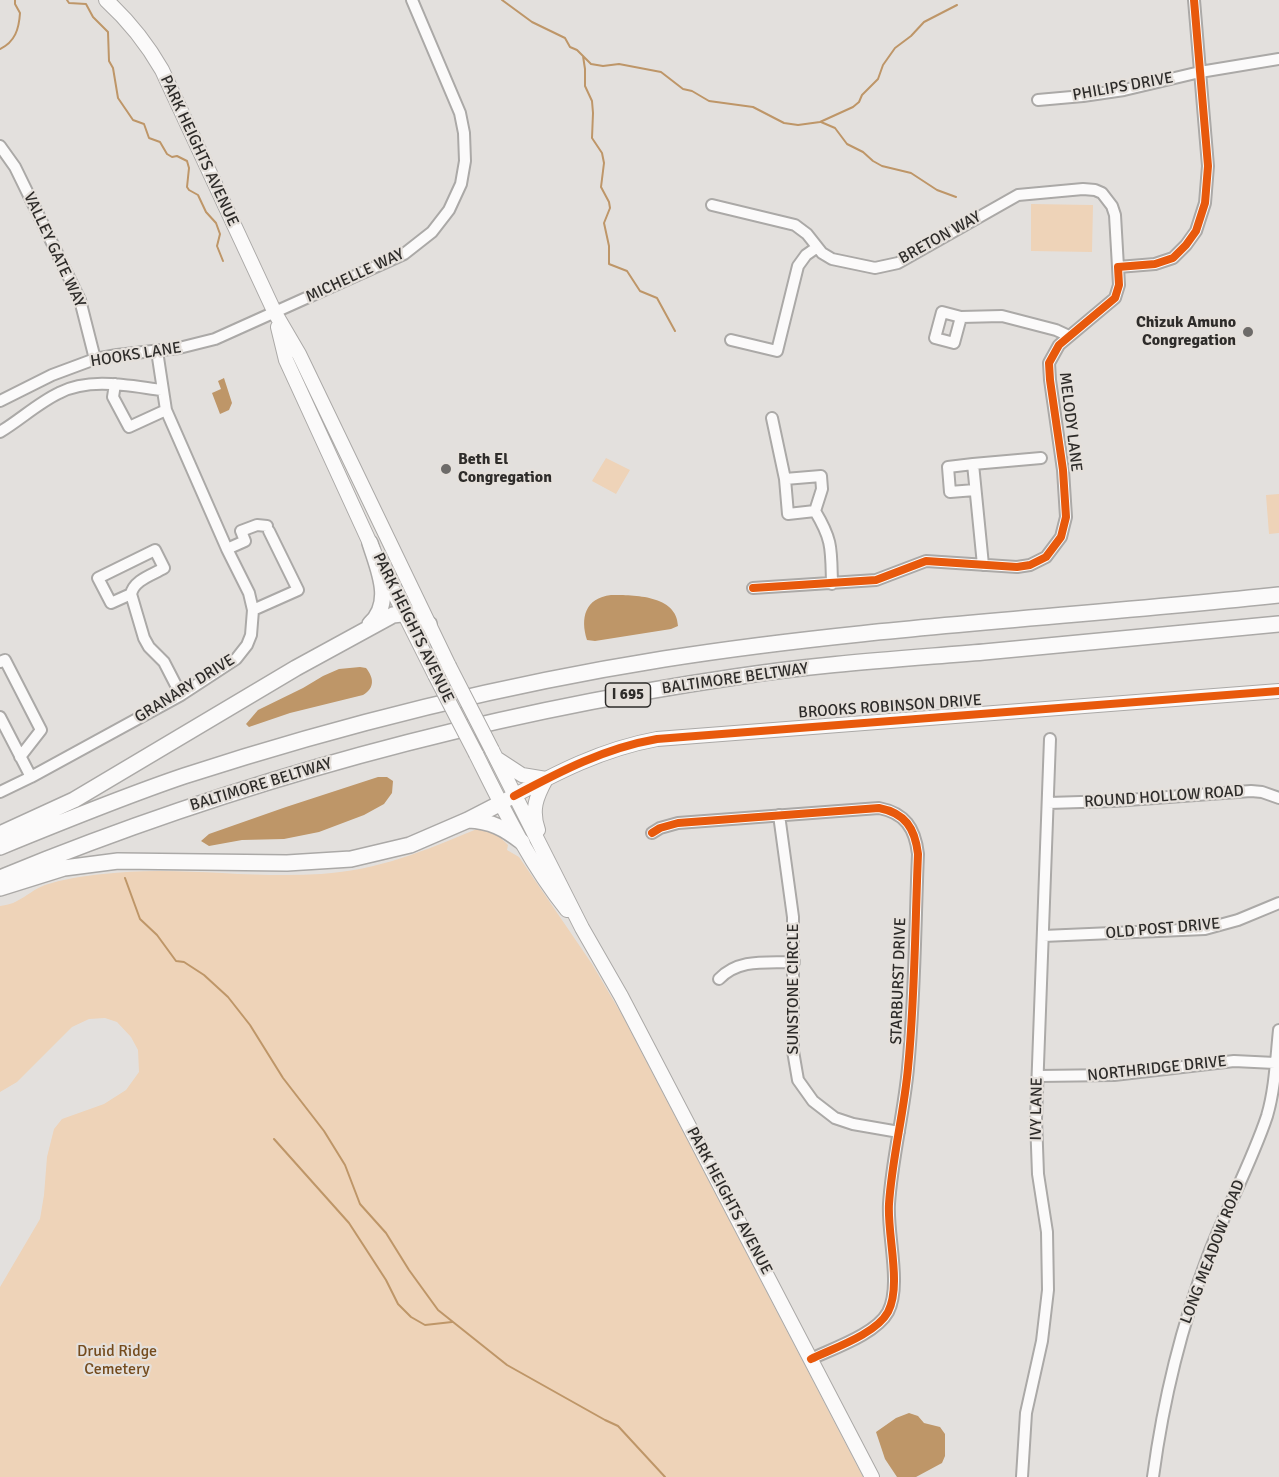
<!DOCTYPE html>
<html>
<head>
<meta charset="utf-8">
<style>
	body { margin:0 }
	canvas { display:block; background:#e3e0dd }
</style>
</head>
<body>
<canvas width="1279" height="1477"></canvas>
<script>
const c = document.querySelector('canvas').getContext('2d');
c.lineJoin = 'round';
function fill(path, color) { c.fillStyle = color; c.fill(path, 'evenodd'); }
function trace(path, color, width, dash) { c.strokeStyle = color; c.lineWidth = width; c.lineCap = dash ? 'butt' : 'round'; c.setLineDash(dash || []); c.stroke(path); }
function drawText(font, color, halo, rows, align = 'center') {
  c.font = font + ' Signika,sans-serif'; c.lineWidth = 4.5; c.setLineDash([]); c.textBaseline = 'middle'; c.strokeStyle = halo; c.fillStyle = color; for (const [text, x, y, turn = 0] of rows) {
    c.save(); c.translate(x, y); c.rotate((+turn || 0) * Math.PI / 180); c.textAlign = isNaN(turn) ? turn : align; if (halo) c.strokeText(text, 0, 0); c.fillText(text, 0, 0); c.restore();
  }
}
const green = new Path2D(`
	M 1031,204 L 1093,205 L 1092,252 L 1031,251 Z
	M 606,458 L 630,470 L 616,494 L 592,481 Z
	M 1279,494 L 1279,533 L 1269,534 L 1266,495 Z
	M 477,829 C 492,829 498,835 508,845 L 507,850 L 519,857 L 592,964 L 622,1015 L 863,1477 L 0,1477 L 0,1287 L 40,1219 L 44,1195 L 47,1157 L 54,1129 L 62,1119 L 104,1104 L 126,1090 L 139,1072 L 138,1050 L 131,1037 L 117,1022 L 105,1018 L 89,1019 L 72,1027 L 17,1082 L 0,1092 L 0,906 C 6,905 12,904 17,901 C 27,896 34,889 45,885 C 63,879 84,876 103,874 C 175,865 248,879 321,874 C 379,870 424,851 477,829 Z`);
const water = new Path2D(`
	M 224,378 L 232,403 L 229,410 L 220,414 L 212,393 L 221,389 L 218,381 Z
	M 611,595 C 634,595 677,595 678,626 L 671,629 L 595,641 L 587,640 C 580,618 585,598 611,595 Z
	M 360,667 L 366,668 C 374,678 375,688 363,695 L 290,713 L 249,727 L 246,724 L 258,710 L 303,688 L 323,676 L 339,669 Z
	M 378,777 L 387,777 L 393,781 L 392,793 L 384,804 L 364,815 L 319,832 L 284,839 L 242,840 L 209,846 L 201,841 L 209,834 L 286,807 Z
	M 909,1413 L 918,1416 L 924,1423 L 940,1427 L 945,1434 L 945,1456 L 942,1463 L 916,1477 L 897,1477 L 885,1459 L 876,1432 L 896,1418 Z`);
const stream = new Path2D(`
	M 67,0 L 69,3 L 86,4 L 93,17 L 108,32 L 109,61 L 113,68 L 118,98 L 133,120 L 144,124 L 149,138 L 160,142 L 167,154 L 172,157 L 177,156 L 187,161 L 189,168 L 187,187 L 189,190 L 198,195 L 206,212 L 216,223 L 220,234 L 217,246 L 223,261
	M 502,0 L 532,22 L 565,38 L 570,47 L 577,50 L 591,64 L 603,66 L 619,64 L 661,72 L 683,89 L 692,91 L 709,101 L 753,107 L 784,123 L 798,125 L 820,122 L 853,107 L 859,102 L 862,95 L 878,79 L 883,65 L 895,48 L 911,36 L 924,22 L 957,5
	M 0,49 C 15,42 19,29 20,13 L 15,4 L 15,0
	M 583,56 L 585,69 L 585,86 L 592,101 L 593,113 L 592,138 L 602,153 L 604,163 L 601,187 L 609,202 L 610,208 L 604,223 L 609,246 L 609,264 L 627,271 L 640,291 L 657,298 L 675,331
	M 821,122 L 835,128 L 847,144 L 863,152 L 873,161 L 882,166 L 911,173 L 937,190 L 956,197
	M 125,878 L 140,919 L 157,935 L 176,961 L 184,962 L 204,975 L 228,997 L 250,1025 L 283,1078 L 324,1131 L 345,1165 L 360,1204 L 386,1233 L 409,1270 L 438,1310 L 507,1365 L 605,1420 L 618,1426 L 665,1477
	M 274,1139 L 349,1223 L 386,1280 L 398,1304 L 411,1317 L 425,1325 L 452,1322`);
const minor = new Path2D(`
	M 1038,100 L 1083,96 L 1124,90 L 1200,72 L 1279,59
	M 0,146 L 15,167 L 80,300 L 95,359
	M 712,205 L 795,225 L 807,234 L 822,253 L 832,259 L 875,268 L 898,263 L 1018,195 L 1083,189 L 1095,190 L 1102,193 L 1112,206 L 1115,215 L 1118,267
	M 961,317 L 954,343 L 935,338 L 942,312 L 961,317 L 1002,316 L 1056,330 L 1069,336
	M 731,340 L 777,351 L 798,266 L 806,255 L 816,248
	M 115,384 L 113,397 L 129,427 L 166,410
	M 0,401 L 52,375 L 95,359 L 117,355 L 179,348 L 215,339 L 404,254 L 432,232 L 449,210 L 461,184 L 465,161 L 464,133 L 460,113 L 412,0
	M 772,418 L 785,479
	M 0,432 C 20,420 38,403 59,393 C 90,377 129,386 162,390
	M 973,464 L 948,467 L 950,492 L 975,490
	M 815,511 L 822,489 L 821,476 L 785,479 L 788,514 L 815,511 C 833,541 831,549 832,584
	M 227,549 L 245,541 L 241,531 L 257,525 L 267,526
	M 983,565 L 973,464 L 1041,458
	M 753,588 L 876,580 L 926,561 L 1017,567 L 1030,565 L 1046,557 L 1061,537 L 1066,517 L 1063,470 L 1050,380 L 1049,363 L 1059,345 L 1115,298 L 1119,285 L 1118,267 L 1155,264 L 1173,258 L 1186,245 L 1196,231 L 1205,203 L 1208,166 L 1194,0
	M 131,594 C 134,580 152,575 164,568 L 155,550 L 98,578 L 111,603 L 131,594 L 144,638 L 149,647 L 164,662 L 181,695
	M 253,610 L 298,590 L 269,531
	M 0,662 L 5,660 L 41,730 L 20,757
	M 0,717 L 31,777
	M 0,792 L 31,777 L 181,695 L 236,659 L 247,645 L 251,635 L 253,610 L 249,593 L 227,549 L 166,410 L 157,351
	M 1048,803 L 1114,801 L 1251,791 L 1262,792 L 1279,798
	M 779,815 L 793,917 L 793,1051 L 798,1080 L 813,1101 L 835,1118 L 853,1124 L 899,1132
	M 652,833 L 660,828 L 678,823 L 879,808 C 905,813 915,828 918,854 C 915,925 915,997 908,1068 C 904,1113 892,1158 889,1204 C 887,1235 902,1285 888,1312 C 876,1334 834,1348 811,1359
	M 1043,936 L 1205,929 L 1238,920 L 1279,903
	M 719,979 C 739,958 767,963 794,962
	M 1038,1076 L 1114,1075 L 1234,1061 L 1275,1063
	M 1022,1477 L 1026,1413 L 1042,1341 L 1048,1290 L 1047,1232 L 1038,1174 L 1036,1119 L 1050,739
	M 1153,1477 C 1163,1402 1181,1327 1208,1256 C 1226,1209 1251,1164 1267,1116 C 1275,1089 1276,1059 1279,1030`);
const major = new Path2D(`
	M 106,0 C 129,21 146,42 162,70 L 275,313 L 299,354 L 449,666
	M 278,327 L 286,360 L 374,552
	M 382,569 L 435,675
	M 492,750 L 582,928 L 621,996 L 872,1477
	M 476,754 C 503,808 529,863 567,910
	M 496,758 L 522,775 L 546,779
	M 508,799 C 556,773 602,749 657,739 L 1279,691
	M 538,830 C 531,810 536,797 546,779`);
const highway = new Path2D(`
	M 370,624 C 394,602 378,569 370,543
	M 468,820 C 491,821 504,828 522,842
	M 0,834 L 74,800 L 296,668 L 393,615 L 410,613 L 429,624
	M 0,847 C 61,822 122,797 184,776 C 341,725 501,685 664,659 C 867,627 1074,617 1279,595
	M 0,878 C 236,781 483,714 735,677 C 817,664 901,659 984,652 C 1082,643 1181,633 1279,624
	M 0,888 L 64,868 L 118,861 L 287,863 L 351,859 L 410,845 L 468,820 L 501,803`);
const majorBridge = new Path2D(`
	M 449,666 L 492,750
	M 435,675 L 476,754`);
const cycleway = new Path2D(`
	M 753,588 L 876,580 L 926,561 L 1017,567 L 1030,565 L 1046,557 L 1061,537 L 1066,517 L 1063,470 L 1050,380 L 1049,363 L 1059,345 L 1115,298 L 1119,285 L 1118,267 L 1155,264 L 1173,258 L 1186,245 L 1196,231 L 1205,203 L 1208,166 L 1194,0
	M 514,796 C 561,771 605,748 657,739 L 1279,691
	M 652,833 L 660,828 L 678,823 L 879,808 C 905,813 915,828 918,854 C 915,925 915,997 908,1068 C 904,1113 892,1158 889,1204 C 887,1235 902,1285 888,1312 C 876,1334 834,1348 811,1359`);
const markers = [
	[1248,332,6,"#6d6b69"],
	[446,469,6,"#6d6b69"]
];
const shields = [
	[628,695,45]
];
const shieldNames = [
	["I 695",628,695]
];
const streetNames = [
	["PHILIPS DRIVE",1123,87,-10],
	["PARK HEIGHTS AVENUE",199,151,65],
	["BRETON WAY",940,238,-29],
	["VALLEY GATE WAY",54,250,65],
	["MICHELLE WAY",355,276,-25],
	["HOOKS LANE",136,355,-9],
	["MELODY LANE",1070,422,83],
	["PARK HEIGHTS AVENUE",413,628,64],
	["BALTIMORE BELTWAY",735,679,-8],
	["GRANARY DRIVE",185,689,-32],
	["BROOKS ROBINSON DRIVE",890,707,-4],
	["BALTIMORE BELTWAY",261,785,-17],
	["ROUND HOLLOW ROAD",1164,797,-4],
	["OLD POST DRIVE",1163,929,-5],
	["STARBURST DRIVE",899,981,-88],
	["SUNSTONE CIRCLE",794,989,-90],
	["NORTHRIDGE DRIVE",1157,1069,-6],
	["IVY LANE",1037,1109,-89],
	["PARK HEIGHTS AVENUE",729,1201,62],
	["LONG MEADOW ROAD",1213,1252,-69]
];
const poiNames = [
	["Chizuk Amuno",1236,323],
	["Congregation",1236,341],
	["Beth El",458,460,"left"],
	["Congregation",458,478,"left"]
];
const parkNames = [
	["Druid Ridge",117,1352],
	["Cemetery",117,1370]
];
fill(green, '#eed3b8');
fill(water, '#be9668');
trace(stream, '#be9668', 2);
trace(minor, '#aba9a7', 14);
trace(major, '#aba9a7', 16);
trace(highway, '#aba9a7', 18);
trace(minor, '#fbfafa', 10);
trace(major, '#fbfafa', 14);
trace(highway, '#fbfafa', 15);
trace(majorBridge, '#aba9a7', 16, []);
trace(majorBridge, '#fbfafa', 14);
trace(cycleway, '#e8590c', 8);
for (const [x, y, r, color] of markers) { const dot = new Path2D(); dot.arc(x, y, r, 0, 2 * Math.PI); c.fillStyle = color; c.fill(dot); trace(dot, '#e5e0db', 2); }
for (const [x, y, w] of shields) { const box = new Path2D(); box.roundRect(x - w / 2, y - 12, w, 24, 4.5); c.fillStyle = '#e5e0db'; c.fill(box); trace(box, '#2e2c2a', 1.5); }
drawText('bold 15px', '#2e2c2a', null, shieldNames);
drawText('16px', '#2e2c2a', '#e5e0db', streetNames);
drawText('bold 16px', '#2e2c2a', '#e5e0db', poiNames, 'right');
drawText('16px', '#744b1d', '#e5e0db', parkNames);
</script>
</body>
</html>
